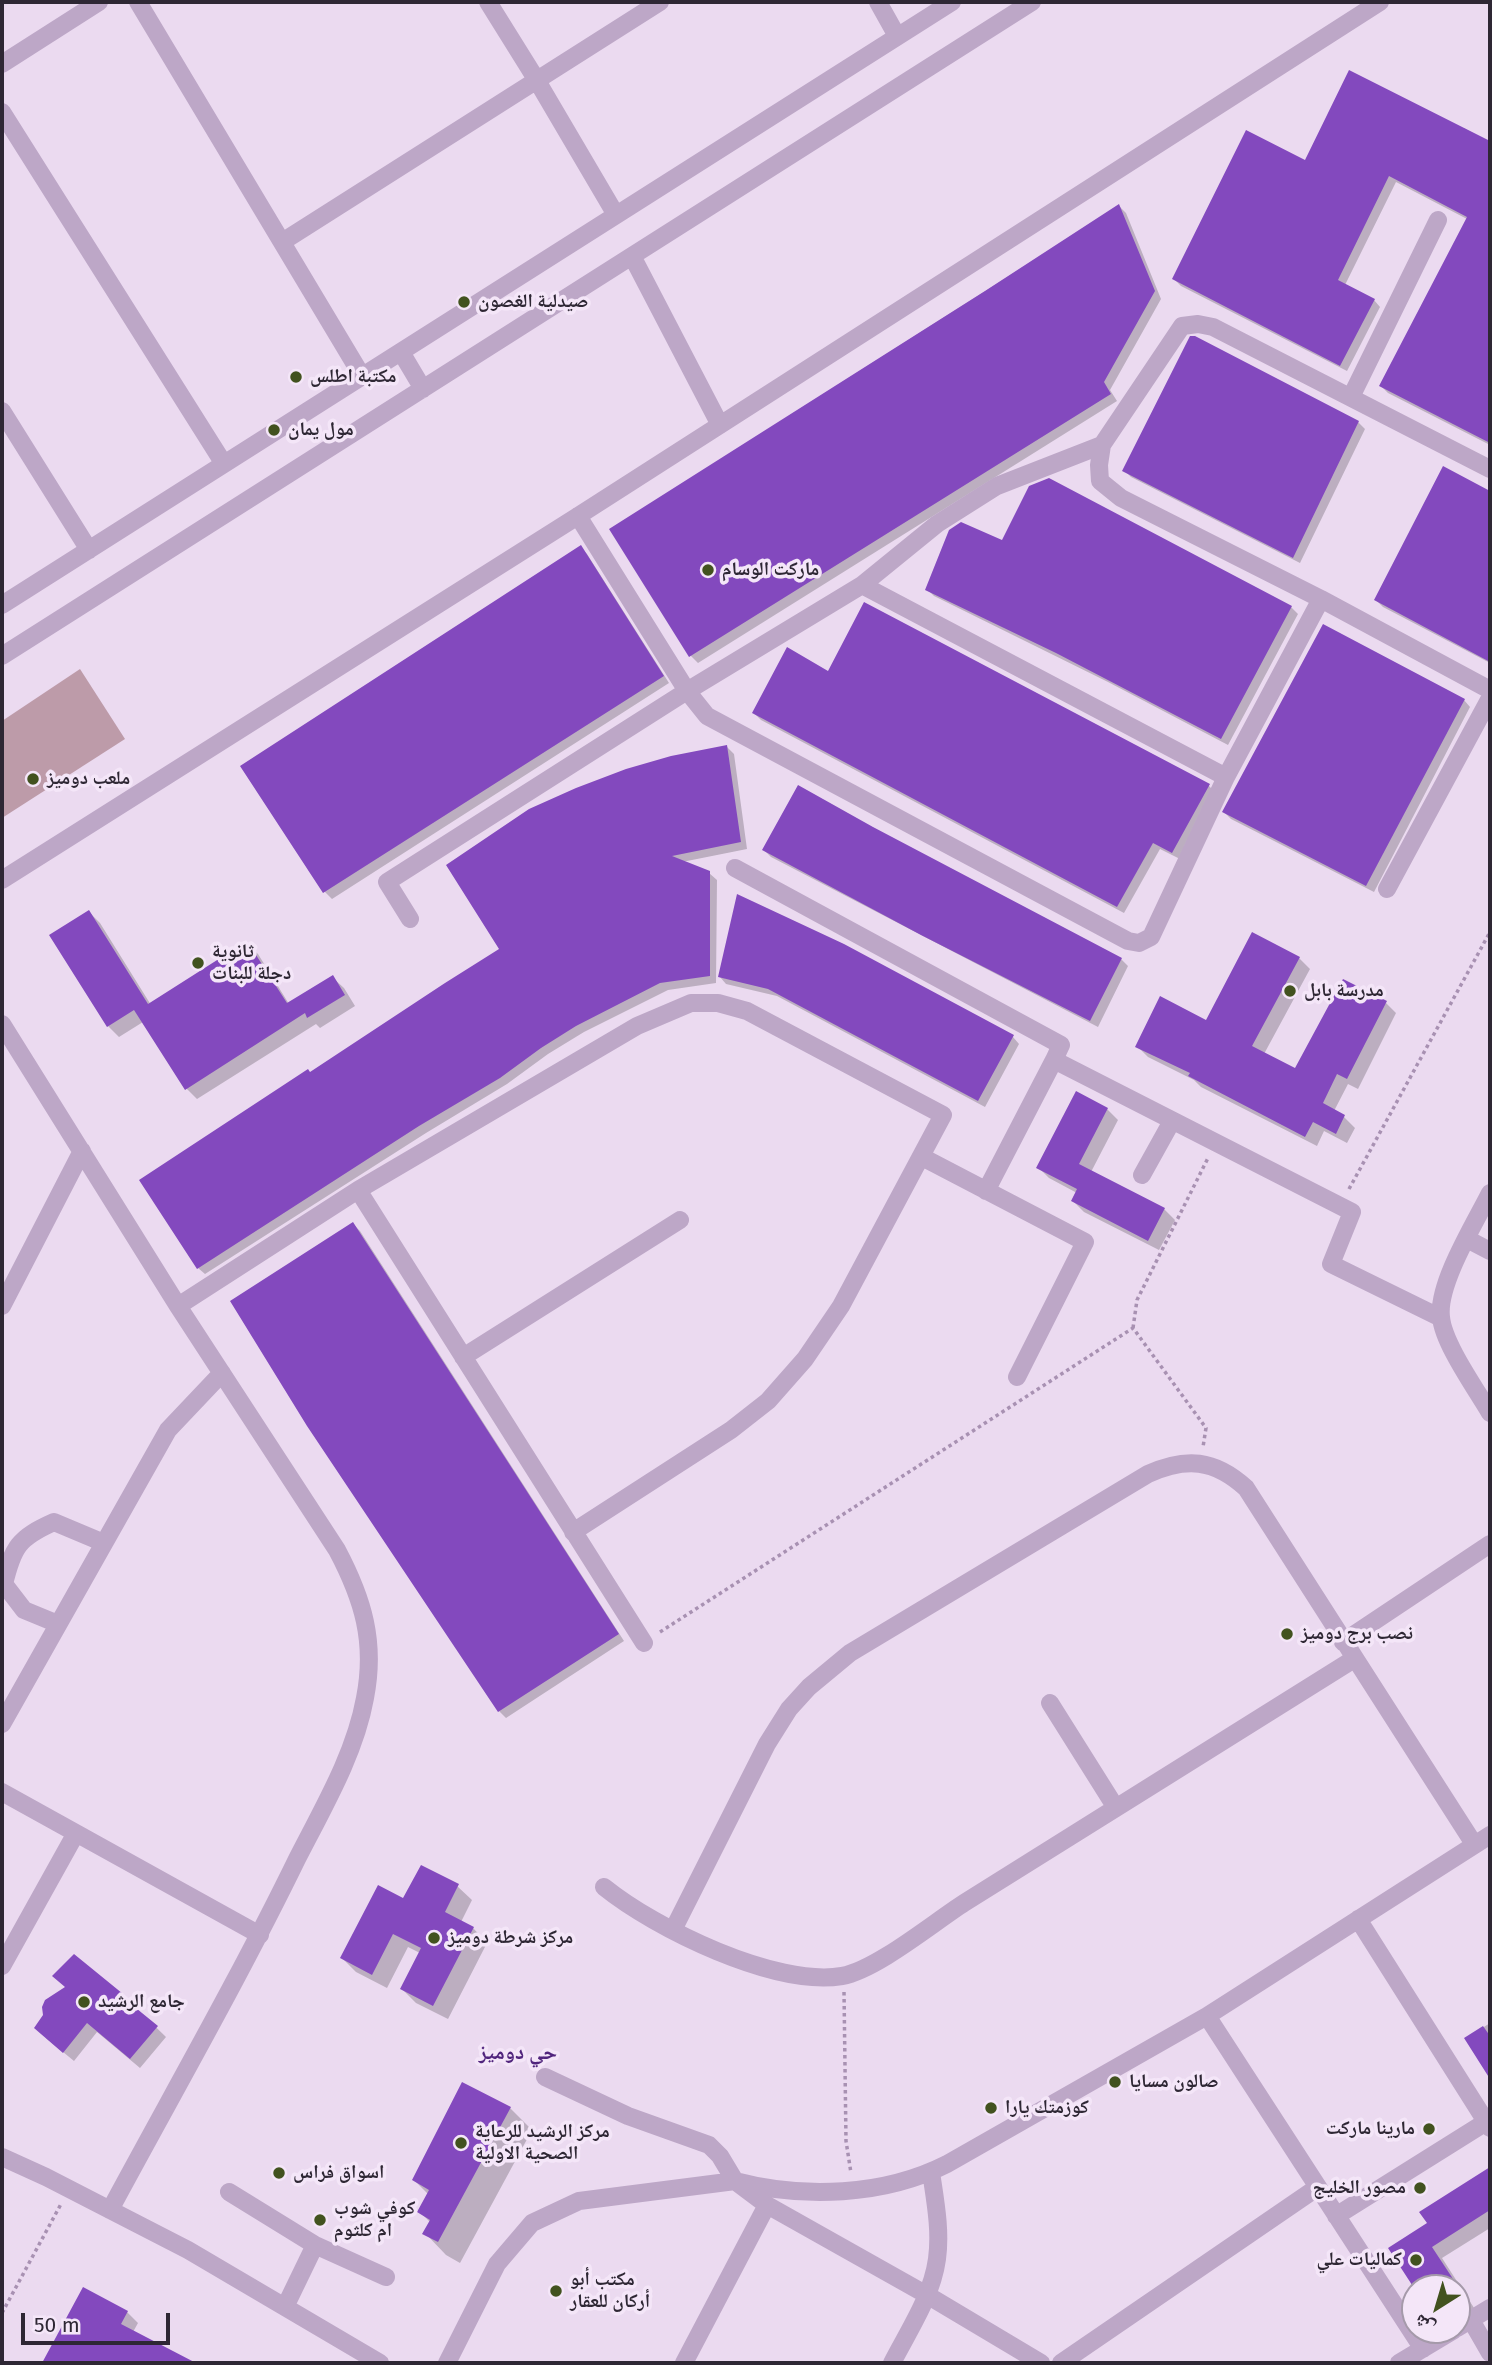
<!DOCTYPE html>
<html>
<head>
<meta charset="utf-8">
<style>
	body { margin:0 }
	#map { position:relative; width:1492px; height:2365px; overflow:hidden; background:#ebdaf0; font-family:"Fira Sans","Noto Naskh Arabic",sans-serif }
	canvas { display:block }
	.frame { position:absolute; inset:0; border:4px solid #2e2734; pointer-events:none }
	.north { position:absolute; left:1401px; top:2274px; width:70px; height:70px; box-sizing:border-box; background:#f4e6f8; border:2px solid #a59aaa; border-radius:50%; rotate:217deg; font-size:19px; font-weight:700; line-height:28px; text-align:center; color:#2e2734 }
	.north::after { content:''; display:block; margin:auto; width:24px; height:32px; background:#42521f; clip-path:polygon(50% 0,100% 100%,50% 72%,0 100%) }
	.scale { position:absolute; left:21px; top:2313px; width:149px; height:32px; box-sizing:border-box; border:4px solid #2e2734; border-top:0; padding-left:9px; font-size:21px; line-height:24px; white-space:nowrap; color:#2e2734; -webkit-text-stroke:5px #f4e6f8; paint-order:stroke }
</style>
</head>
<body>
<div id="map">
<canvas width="1492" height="2365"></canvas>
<div class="frame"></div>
<div class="north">ش</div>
<div class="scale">50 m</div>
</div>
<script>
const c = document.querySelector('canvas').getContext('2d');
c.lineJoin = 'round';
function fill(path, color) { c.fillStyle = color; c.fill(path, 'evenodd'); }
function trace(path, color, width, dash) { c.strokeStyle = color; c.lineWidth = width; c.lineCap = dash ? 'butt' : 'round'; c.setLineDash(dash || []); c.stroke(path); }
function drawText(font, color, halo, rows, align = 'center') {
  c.font = font + ' "Fira Sans","Noto Naskh Arabic",sans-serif'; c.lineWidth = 7; c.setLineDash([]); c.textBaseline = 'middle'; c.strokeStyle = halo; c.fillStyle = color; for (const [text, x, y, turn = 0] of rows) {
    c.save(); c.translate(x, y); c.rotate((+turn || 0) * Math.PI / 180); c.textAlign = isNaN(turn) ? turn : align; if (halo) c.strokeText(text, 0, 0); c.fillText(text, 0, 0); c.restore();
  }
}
const green = new Path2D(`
	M 80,669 L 125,739 L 2,818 L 2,721 Z`);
const shadow = new Path2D(`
	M 1464,128 L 1490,143 L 1490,445 L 1388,393 L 1381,386 L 1467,219 L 1396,182 L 1345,285 L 1374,300 L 1380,307 L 1347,371 L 1181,286 L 1174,279 L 1306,162 Z
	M 1119,206 L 1126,213 L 1161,299 L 1110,390 L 1117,401 L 698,663 L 691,656 L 611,529 Z
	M 1358,422 L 1365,429 L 1300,563 L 1131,477 L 1124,470 Z
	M 1444,468 L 1490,493 L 1490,663 L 1383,607 L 1376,600 Z
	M 1002,542 L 1291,607 L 1298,614 L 1228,745 L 1108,682 L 934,596 L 927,589 Z
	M 580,547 L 587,554 L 669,683 L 332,899 L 325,892 L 242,766 Z
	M 829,674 L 1209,786 L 1216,793 L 1180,859 L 1160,849 L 1124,913 L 761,720 L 754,713 Z
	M 1464,700 L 1470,707 L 1374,892 L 1231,819 L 1224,812 Z
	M 727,747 L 734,754 L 747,849 L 682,862 L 709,873 L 717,880 L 716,983 L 668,990 L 584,1032 L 548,1054 L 507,1084 L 426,1133 L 205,1274 L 198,1268 L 311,1074 L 502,950 Z
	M 764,850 L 1121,959 L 1128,966 L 1098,1027 L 771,857 Z
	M 89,912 L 100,923 L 151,1005 L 247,944 L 258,954 L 289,1004 L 333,978 L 344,988 L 355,1006 L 320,1028 L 316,1024 L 197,1099 L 186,1088 L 143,1022 L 119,1037 L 108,1026 Z
	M 1299,958 L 1310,969 L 1264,1054 L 1296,1071 L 1386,1003 L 1396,1013 L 1358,1089 L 1348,1084 L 1334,1111 L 1344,1117 L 1355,1128 L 1347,1143 L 1324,1131 L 1317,1146 L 1201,1087 L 1194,1080 L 1148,1057 L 1137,1046 L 1207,1023 Z
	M 720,977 L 1013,1037 L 1019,1044 L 985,1107 L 777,996 L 726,984 Z
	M 1107,1109 L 1118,1120 L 1091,1172 L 1164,1209 L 1175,1220 L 1159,1250 L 1084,1212 L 1073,1201 L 1077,1193 L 1049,1178 L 1038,1167 Z
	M 353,1224 L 360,1231 L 624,1641 L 506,1718 L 499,1711 Z
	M 457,1886 L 472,1900 L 461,1922 L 473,1928 L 487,1943 L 448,2019 L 416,2003 L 402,1989 L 420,1953 L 408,1947 L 387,1988 L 356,1972 L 342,1958 L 404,1901 Z
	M 127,1999 L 166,2037 L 140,2068 L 97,2032 L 74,2061 L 46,2038 Z
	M 1490,2023 L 1490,2076 L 1467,2038 Z
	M 510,2108 L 532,2130 L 460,2263 L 446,2255 L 425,2233 L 431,2223 L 419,2211 L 428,2194 L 414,2180 Z
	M 1490,2169 L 1490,2228 L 1442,2258 L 1476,2311 L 1457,2324 L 1457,2288 L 1416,2288 L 1429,2224 L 1422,2212 Z
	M 83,2289 L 127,2312 L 138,2323 L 133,2332 L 192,2363 L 44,2363 Z`);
const building = new Path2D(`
	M 1349,70 L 1490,141 L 1490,443 L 1379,386 L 1467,217 L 1389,176 L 1338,280 L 1375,299 L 1340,366 L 1172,279 L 1246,130 L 1305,160 Z
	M 1119,204 L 1155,291 L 1104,382 L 1111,394 L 689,657 L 609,529 L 985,291 Z
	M 1190,336 L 1195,336 L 1359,421 L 1293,558 L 1122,471 Z
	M 1443,466 L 1490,491 L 1490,662 L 1374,600 Z
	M 1049,478 L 1292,606 L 1221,739 L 1056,653 L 925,590 L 949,530 L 961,522 L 1002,540 L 1029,486 Z
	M 581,545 L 664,676 L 323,893 L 240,766 Z
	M 864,602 L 1210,784 L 1172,853 L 1153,843 L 1117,907 L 752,713 L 787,647 L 828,671 Z
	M 1323,624 L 1465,699 L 1366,886 L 1222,812 Z
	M 727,745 L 741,842 L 672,856 L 710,871 L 710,976 L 660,983 L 576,1026 L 541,1048 L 500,1078 L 419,1126 L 197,1269 L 139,1180 L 308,1069 L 310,1072 L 445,983 L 499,949 L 446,865 L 529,809 L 576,788 L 626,769 L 671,756 Z
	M 798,785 L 873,827 L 1122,958 L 1090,1021 L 921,935 L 762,850 Z
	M 737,894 L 844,944 L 1014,1035 L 978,1101 L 768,989 L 718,977 Z
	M 89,910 L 148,1004 L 247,941 L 287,1003 L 333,975 L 345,995 L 307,1018 L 305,1013 L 185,1090 L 134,1010 L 107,1027 L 49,935 Z
	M 1252,932 L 1300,957 L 1252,1046 L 1295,1068 L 1343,979 L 1387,1001 L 1347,1079 L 1337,1074 L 1323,1103 L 1345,1115 L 1336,1134 L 1313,1122 L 1305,1137 L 1188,1076 L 1190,1073 L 1135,1047 L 1160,996 L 1206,1020 Z
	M 1076,1091 L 1108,1108 L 1079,1164 L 1165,1208 L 1148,1241 L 1071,1201 L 1077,1189 L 1036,1168 Z
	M 353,1222 L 619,1634 L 498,1712 L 307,1426 L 230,1301 Z
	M 421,1865 L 459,1884 L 445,1912 L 474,1927 L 433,2006 L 400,1989 L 421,1948 L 393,1934 L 372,1975 L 340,1958 L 378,1885 L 403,1898 Z
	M 74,1954 L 128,1998 L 126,2000 L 158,2026 L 130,2059 L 87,2023 L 63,2053 L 34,2028 L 43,2015 L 42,2007 L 45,2000 L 65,1987 L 52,1976 Z
	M 1483,2026 L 1490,2036 L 1490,2079 L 1464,2038 Z
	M 462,2082 L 511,2107 L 438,2242 L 422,2234 L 430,2220 L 417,2212 L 429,2190 L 412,2180 Z
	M 1490,2167 L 1490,2210 L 1432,2247 L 1459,2288 L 1414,2288 L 1388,2248 L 1427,2223 L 1419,2212 Z
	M 83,2287 L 128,2311 L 121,2324 L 196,2363 L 42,2363 Z`);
const path = new Path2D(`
	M 1349,1189 L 1490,932
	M 1133,1328 L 1137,1300 L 1208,1158
	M 660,1632 L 1133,1328 L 1206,1428 L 1203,1447
	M 844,1992 L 846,2141 L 851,2173
	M 2,2313 L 61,2204`);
const minor = new Path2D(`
	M 138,2 L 362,376
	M 488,2 L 536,79 L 616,215
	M 878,2 L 897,36
	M 2,64 L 99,2
	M 2,112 L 224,464
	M 282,242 L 660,2
	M 632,256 L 720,425
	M 401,352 L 423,389
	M 1351,397 L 1438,220
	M 2,411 L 89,550
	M 1490,469 L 1213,327 L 1198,324 L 1182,326 L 1102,445 L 1099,465 L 1100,481 L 1121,498 L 1321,599 L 1490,690
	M 578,516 L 687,691 L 707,716 L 1128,941 L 1139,943 L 1151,937 L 1226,777 L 1321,599
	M 862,585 L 937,524 L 997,486 L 1102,445
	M 2,605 L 952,2
	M 2,656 L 1032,2
	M 735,868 L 1061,1045 L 1054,1060 L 1352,1212 L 1331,1264 L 1441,1318
	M 2,880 L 578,516 L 1380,2
	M 1387,889 L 1490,698
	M 410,919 L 387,882 L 687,691 L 862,585 L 1226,777
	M 2,1024 L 178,1306 L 337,1550 C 363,1599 376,1642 365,1698 C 355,1754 323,1808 297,1859 C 239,1978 173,2093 110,2210
	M 922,1157 L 1085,1242 L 1017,1377
	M 1142,1175 L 1172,1121
	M 358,1190 L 644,1643
	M 986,1191 L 1054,1060
	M 1490,1193 C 1475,1223 1437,1284 1441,1317 C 1443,1343 1476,1389 1490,1413
	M 1467,1239 L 1490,1251
	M 2,1306 L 82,1151
	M 178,1306 L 358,1190 L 637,1026 L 691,1003 L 718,1003 L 747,1011 L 943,1115 L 841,1306 L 805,1359 L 768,1401 L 731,1430 L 573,1532
	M 463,1357 L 680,1220
	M 58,1624 L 24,1610 L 4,1584 C 13,1547 18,1538 54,1522 L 104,1543
	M 1343,1642 L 1490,1544
	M 1050,1703 L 1116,1808
	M 2,1724 L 168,1430 L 222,1373
	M 2,1792 L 260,1935
	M 604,1887 C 656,1929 775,1987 842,1976 C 876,1970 933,1923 964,1903 C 1094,1822 1224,1740 1354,1659
	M 1358,1919 L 1490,2128
	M 673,1930 L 767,1744 L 789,1709 L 809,1687 L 850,1653 L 1148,1474 C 1186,1457 1214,1459 1246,1488 L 1474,1844
	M 2,1966 L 76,1833
	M 1207,2016 L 1423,2349
	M 545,2077 L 628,2116 L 709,2145 L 720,2156 L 735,2181 L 767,2205 L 927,2295 L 1041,2363
	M 2,2157 L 46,2177 L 188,2250 L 380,2363
	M 229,2192 L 315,2245 L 285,2307
	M 1336,2216 L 1486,2122
	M 315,2245 L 386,2277
	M 1471,2320 L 1490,2353
	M 1457,2328 L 1490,2308
	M 447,2363 L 497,2264 L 532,2223 L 579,2201 L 735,2181 C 803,2199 884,2196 947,2164 L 1207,2016 L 1490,1835
	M 684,2363 L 767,2205
	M 892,2363 C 909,2330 932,2296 937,2259 C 941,2230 935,2200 931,2172
	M 1061,2363 L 1318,2187
	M 1399,2363 L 1454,2330`);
const markers = [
	[464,302,7,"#42521f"],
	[296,377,7,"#42521f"],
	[274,430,7,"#42521f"],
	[708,570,7,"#42521f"],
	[33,779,7,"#42521f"],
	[198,963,7,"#42521f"],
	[1290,991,7,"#42521f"],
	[1287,1634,7,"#42521f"],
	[434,1938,7,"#42521f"],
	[84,2002,7,"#42521f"],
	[1115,2082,7,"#42521f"],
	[991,2108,7,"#42521f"],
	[1429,2129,7,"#42521f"],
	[461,2143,7,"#42521f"],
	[279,2173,7,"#42521f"],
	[1420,2188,7,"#42521f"],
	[320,2220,7,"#42521f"],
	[1416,2260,7,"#42521f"],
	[556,2291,7,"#42521f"]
];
const poiNames = [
	["صيدلية الغصون",478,302],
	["مكتبة اطلس",310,377],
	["مول يمان",288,430],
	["ماركت الوسام",722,570],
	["ملعب دوميز",47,779],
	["ثانوية",212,952],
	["دجلة للبنات",212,974],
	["مدرسة بابل",1304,991],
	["نصب برج دوميز",1301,1634],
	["مركز شرطة دوميز",448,1938],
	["جامع الرشيد",98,2002],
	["صالون مسايا",1129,2082],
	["كوزمتك يارا",1005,2108],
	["مارينا ماركت",1415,2129,"right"],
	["مركز الرشيد للرعاية",475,2132],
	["الصحية الاولية",475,2154],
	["اسواق فراس",293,2173],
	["مصور الخليج",1406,2188,"right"],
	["كوفي شوب",334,2209],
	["ام كلثوم",334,2231],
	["كماليات علي",1402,2260,"right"],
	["مكتب أبو",570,2280],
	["أركان للعقار",570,2302]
];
const neighbourhoodNames = [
	["حي دوميز",518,2053]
];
fill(green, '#bd9ba9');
fill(shadow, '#0003');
fill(building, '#8349be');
trace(path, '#a891b2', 3.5, [3.5, 3.5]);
trace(minor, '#bda7c7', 18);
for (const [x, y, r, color] of markers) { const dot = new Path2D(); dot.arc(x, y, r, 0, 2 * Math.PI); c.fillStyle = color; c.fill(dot); trace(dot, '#f4e6f8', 2.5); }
drawText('bold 19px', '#2e2734', '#f4e6f8', poiNames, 'left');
drawText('bold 21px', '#51257d', '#f4e6f8', neighbourhoodNames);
</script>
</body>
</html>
